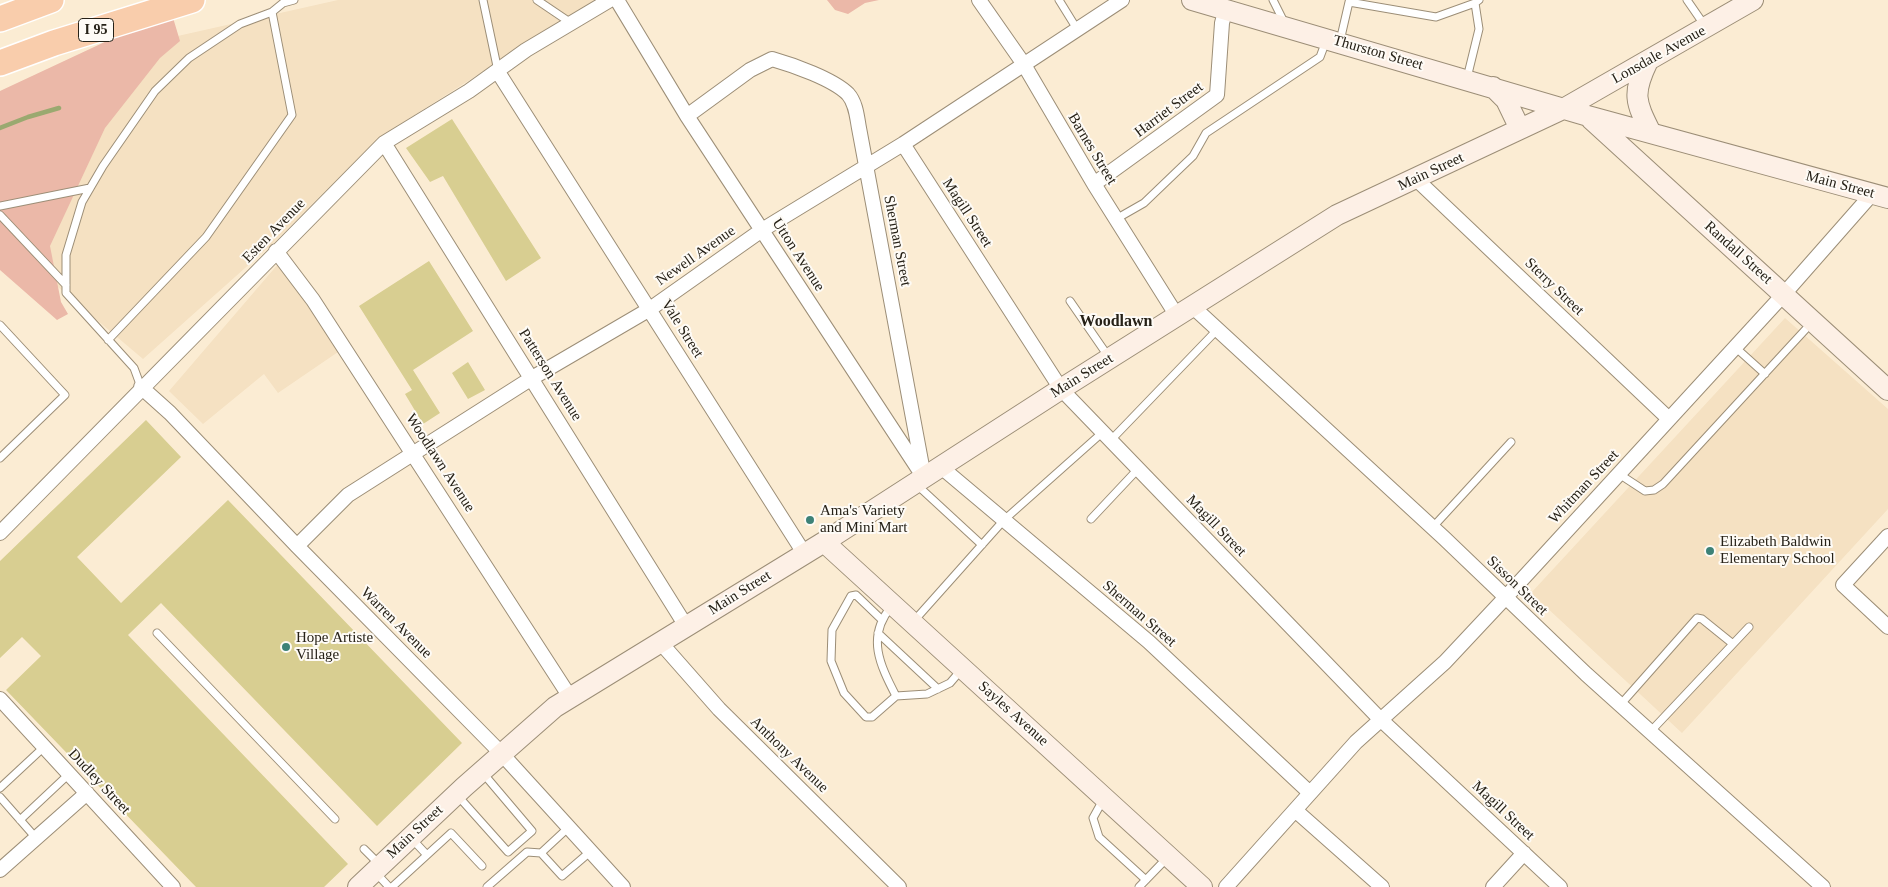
<!DOCTYPE html>
<html>
<head>
<meta charset="utf-8">
<style>
	body { margin:0 }
	canvas { display:block; background:#fbecd3 }
</style>
</head>
<body>
<canvas width="1888" height="887"></canvas>
<script>
const c = document.querySelector('canvas').getContext('2d');
c.lineJoin = 'round';
function fill(path, color) { c.fillStyle = color; c.fill(path, 'evenodd'); }
function trace(path, color, width, dash) { c.strokeStyle = color; c.lineWidth = width; c.lineCap = dash ? 'butt' : 'round'; c.setLineDash(dash || []); c.stroke(path); }
function drawText(font, color, halo, rows, align = 'center') {
  c.font = font + ' "Times New Roman",serif'; c.lineWidth = 4; c.setLineDash([]); c.textBaseline = 'middle'; c.strokeStyle = halo; c.fillStyle = color; for (const [text, x, y, turn = 0] of rows) {
    c.save(); c.translate(x, y); c.rotate((+turn || 0) * Math.PI / 180); c.textAlign = isNaN(turn) ? turn : align; if (halo) c.strokeText(text, 0, 0); c.fillText(text, 0, 0); c.restore();
  }
}
const built = new Path2D(`
	M 338,0 L 595,0 L 380,137 L 272,244 L 143,359 L 0,238 L 0,191 L 151,42 Z
	M 279,263 L 338,352 L 278,393 L 264,374 L 203,424 L 169,391 Z
	M 1785,318 L 1888,409 L 1888,509 L 1682,733 L 1531,593 Z`);
const green = new Path2D(`
	M 827,0 L 879,0 L 865,3 L 848,14 L 835,10 Z
	M 171,11 L 180,41 L 160,58 L 105,128 L 50,246 L 61,302 L 68,314 L 57,320 L 0,270 L 0,91 Z`);
const stream = new Path2D(`
	M 0,128 L 28,117 L 59,108`);
const building = new Path2D(`
	M 452,119 L 541,258 L 506,281 L 443,176 L 430,182 L 406,148 Z
	M 429,261 L 473,331 L 413,370 L 440,413 L 423,424 L 405,394 L 412,390 L 359,306 Z
	M 468,362 L 485,390 L 468,399 L 452,373 Z
	M 146,420 L 181,457 L 77,557 L 121,603 L 228,500 L 462,743 L 377,826 L 161,603 L 128,635 L 348,864 L 324,887 L 196,887 L 6,690 L 41,656 L 22,637 L 0,658 L 0,561 Z`);
const lane = new Path2D(`
	M 483,0 L 498,71
	M 537,0 L 571,23
	M 1059,0 L 1077,29
	M 1273,0 L 1285,24
	M 1687,0 L 1705,26
	M 1340,41 L 1349,2 L 1436,17 L 1475,3
	M 1467,78 L 1479,29 L 1475,3 L 1479,0
	M 0,206 L 90,188
	M 0,215 L 66,285
	M 1116,219 L 1144,203 L 1193,156 L 1206,133 L 1320,57 L 1326,41
	M 1070,301 L 1108,356
	M 0,325 L 65,395 L 0,458
	M 108,340 L 206,237 L 292,115 L 272,12
	M 1735,347 L 1765,374
	M 141,387 L 134,368 L 66,293 L 66,255 L 82,202 L 103,166 L 155,91 L 189,58 L 240,24 L 272,12 L 283,3 L 294,0
	M 1111,440 L 1217,330
	M 1619,474 L 1645,491 L 1654,490 L 1663,484 L 1805,330
	M 917,485 L 982,545
	M 1091,519 L 1138,469
	M 1432,528 L 1511,442
	M 891,607 C 866,637 880,665 896,696
	M 881,619 L 856,595 L 851,596 L 832,630 L 831,661 L 844,693 L 866,717 L 872,717 L 896,696 L 927,694 L 950,683 L 962,669
	M 913,622 L 1004,520 L 1103,432
	M 157,633 L 335,819
	M 878,633 L 938,689
	M 1621,704 L 1697,618 L 1702,619 L 1733,644
	M 1651,731 L 1749,627
	M 0,788 L 44,747
	M 458,796 L 508,852 L 532,831 L 482,772
	M 0,797 L 36,838
	M 1103,800 L 1093,818 L 1099,837 L 1146,880
	M 20,820 L 69,774
	M 412,839 L 427,855
	M 364,849 L 380,865
	M 541,853 L 569,827
	M 376,873 L 389,887
	M 392,887 L 451,833 L 482,866
	M 487,887 L 527,852 L 541,853 L 562,876 L 591,851
	M 1139,887 L 1168,857`);
const street = new Path2D(`
	M 617,0 L 687,116 L 921,473
	M 979,0 L 1023,63 L 1094,184 L 1177,316
	M 498,72 L 804,553
	M 687,116 L 750,70 L 772,59 C 793,65 833,79 848,94 C 856,103 857,117 859,128 L 924,477
	M 384,143 L 686,626
	M 903,144 L 1061,389 L 1378,717 L 1560,887
	M 1416,179 L 1669,419
	M 1094,184 L 1217,95 L 1222,23 L 1226,8
	M 276,251 L 313,300 L 570,697
	M 1192,306 L 1444,538 L 1586,674 L 1823,887
	M 141,387 L 170,413 L 297,546 L 501,753 L 623,887
	M 941,467 L 1149,642 L 1310,793
	M 0,533 L 384,143 L 469,91 L 526,50 L 610,0
	M 1888,536 L 1843,585 L 1888,627
	M 297,546 L 348,495 L 532,378 L 650,309 L 762,230 L 903,144 L 1122,0
	M 660,642 L 719,709 L 899,887
	M 0,699 L 173,887
	M 1295,810 L 1382,887
	M 0,870 L 87,793
	M 1226,887 L 1356,742 L 1445,662 L 1505,598 L 1784,294 L 1872,194
	M 1493,887 L 1524,853`);
const secondary = new Path2D(`
	M 1192,0 L 1588,116 L 1888,198
	M 1648,61 C 1632,94 1635,101 1651,133
	M 1493,87 L 1506,100 L 1520,129
	M 1591,119 L 1888,390
	M 824,542 L 1202,887
	M 358,887 L 464,787 L 555,707 L 824,542 L 1061,389 L 1337,215 L 1565,108 L 1753,0`);
const highway = new Path2D(`
	M 0,19 L 51,0
	M 0,63 L 54,43 L 192,0`);
const markers = [
	[810,520,5,"#3d8277"],
	[1710,551,5,"#3d8277"],
	[286,647,5,"#3d8277"]
];
const shields = [
	[96,30,35]
];
const shieldNames = [
	["I 95",96,30]
];
const streetNames = [
	["Thurston Street",1378,53,16],
	["Lonsdale Avenue",1659,55,-29],
	["Harriet Street",1169,110,-37],
	["Barnes Street",1092,149,59],
	["Main Street",1431,172,-25],
	["Main Street",1840,185,15],
	["Magill Street",967,213,57],
	["Esten Avenue",274,231,-46],
	["Sherman Street",897,241,79],
	["Randall Street",1738,253,42],
	["Utton Avenue",798,255,57],
	["Newell Avenue",696,256,-35],
	["Sterry Street",1554,287,44],
	["Vale Street",682,329,58],
	["Patterson Avenue",550,375,58],
	["Main Street",1082,376,-32],
	["Woodlawn Avenue",440,463,57],
	["Whitman Street",1584,487,-47],
	["Magill Street",1216,526,46],
	["Sisson Street",1517,586,44],
	["Main Street",740,593,-32],
	["Sherman Street",1139,614,41],
	["Warren Avenue",396,623,45],
	["Sayles Avenue",1013,714,42],
	["Anthony Avenue",789,755,44],
	["Dudley Street",99,782,47],
	["Magill Street",1503,811,43],
	["Main Street",415,832,-43]
];
const poiNames = [
	["Ama's Variety",820,511],
	["and Mini Mart",820,528],
	["Elizabeth Baldwin",1720,542],
	["Elementary School",1720,559],
	["Hope Artiste",296,638],
	["Village",296,655]
];
const neighbourhoodNames = [
	["Woodlawn",1116,322]
];
fill(built, '#f5e1c2');
fill(green, '#ebb8a8');
trace(stream, '#9aa970', 4.5);
fill(building, '#d8ce91');
trace(lane, '#9c8e77', 9);
trace(street, '#9c8e77', 16);
trace(secondary, '#9c8e77', 22);
trace(highway, '#fff', 28);
trace(lane, '#fff', 7);
trace(street, '#fff', 14);
trace(secondary, '#fdf0e6', 20);
trace(highway, '#f9cdac', 25);
for (const [x, y, r, color] of markers) { const dot = new Path2D(); dot.arc(x, y, r, 0, 2 * Math.PI); c.fillStyle = color; c.fill(dot); trace(dot, '#fefbf6', 2); }
for (const [x, y, w] of shields) { const box = new Path2D(); box.roundRect(x - w / 2, y - 11.5, w, 23, 4); c.fillStyle = '#fefbf6'; c.fill(box); trace(box, '#262117', 1); }
drawText('bold 14px', '#262117', null, shieldNames);
drawText('15px', '#262117', '#fefbf6', streetNames);
drawText('15px', '#262117', '#fefbf6', poiNames, 'left');
drawText('bold 16px', '#262117', '#fefbf6', neighbourhoodNames);
</script>
</body>
</html>
